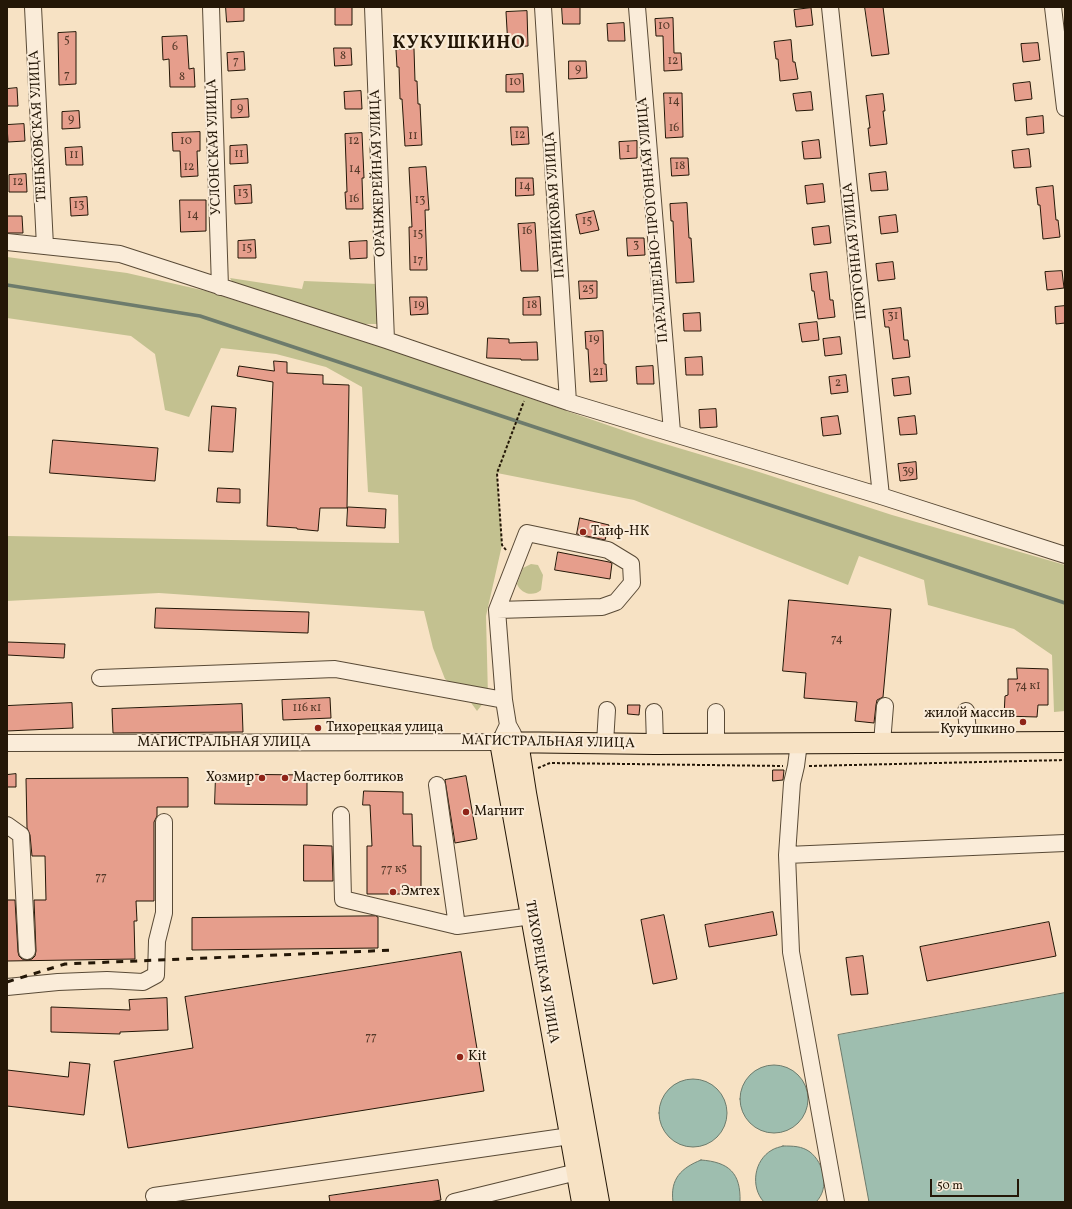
<!DOCTYPE html>
<html>
<head>
<meta charset="utf-8">
<style>
	body { margin:0 }
	#map { position:relative; width:1072px; height:1209px; overflow:hidden; background:#f7e2c4; font-family:Vollkorn,serif }
	canvas { display:block }
	.frame { position:absolute; inset:0; border:8px solid #241707; pointer-events:none }
	.scale { position:absolute; left:930px; top:1179px; width:89px; height:18px; box-sizing:border-box; border:2px solid #241707; border-top:0; padding-left:5px; font-size:12px; line-height:14px; white-space:nowrap; color:#241707; -webkit-text-stroke:3px #faecd9; paint-order:stroke }
</style>
</head>
<body>
<div id="map">
<canvas width="1072" height="1209"></canvas>
<div class="frame"></div>
<div class="scale">50 m</div>
</div>
<script>
const c = document.querySelector('canvas').getContext('2d');
c.lineJoin = 'round';
function fill(path, color) { c.fillStyle = color; c.fill(path, 'evenodd'); }
function trace(path, color, width, dash) { c.strokeStyle = color; c.lineWidth = width; c.lineCap = dash ? 'butt' : 'round'; c.setLineDash(dash || []); c.stroke(path); }
function drawText(font, color, halo, rows, align = 'center') {
  c.font = font + ' Vollkorn,serif'; c.lineWidth = 4; c.setLineDash([]); c.textBaseline = 'middle'; c.strokeStyle = halo; c.fillStyle = color; for (const [text, x, y, turn = 0] of rows) {
    c.save(); c.translate(x, y); c.rotate((+turn || 0) * Math.PI / 180); c.textAlign = isNaN(turn) ? turn : align; if (halo) c.strokeText(text, 0, 0); c.fillText(text, 0, 0); c.restore();
  }
}
const green = new Path2D(`
	M 7,257 L 127,273 L 206,291 L 405,355 L 645,438 L 759,472 L 892,515 L 1065,565 L 1065,711 L 1054,712 L 1052,655 L 1014,629 L 928,605 L 924,580 L 859,556 L 848,585 L 634,500 L 497,473 L 502,545 L 486,616 L 488,697 L 477,711 L 464,693 L 445,679 L 433,648 L 424,611 L 159,593 L 7,601 L 7,536 L 399,543 L 398,495 L 368,492 L 362,387 L 326,367 L 276,354 L 221,348 L 189,417 L 165,410 L 155,354 L 131,336 L 7,318 Z
	M 230,278 L 302,289 L 304,281 L 377,284 L 378,324 L 363,324 L 296,309 L 233,283 Z
	M 531,564 L 538,565 L 543,575 L 541,590 C 533,597 521,594 517,584 L 523,568 Z`);
const water = new Path2D(`
	M 1065,993 L 1065,1202 L 869,1202 L 838,1035 Z
	M740 1099a34 34 0 1 1 68 0a34 34 0 1 1-68 0Z
	M659 1113a34 34 0 1 1 68 0a34 34 0 1 1-68 0Z
	M 783,1146 C 793,1146 802,1146 810,1152 C 824,1163 830,1188 816,1202 L 764,1202 C 750,1187 754,1160 772,1150 C 775,1148 780,1147 783,1146 Z
	M 701,1160 C 729,1162 741,1173 740,1202 L 673,1202 C 670,1179 681,1168 701,1160 Z`);
const stream = new Path2D(`
	M 7,285 L 200,316 L 1065,603`);
const building = new Path2D(`
	M 226,7 L 244,7 L 244,21 L 227,22 Z
	M 352,7 L 352,25 L 335,25 L 335,8 Z
	M 562,7 L 580,7 L 580,24 L 563,24 Z
	M 865,7 L 883,7 L 889,54 L 872,56 Z
	M 811,8 L 813,25 L 796,27 L 794,10 Z
	M 527,11 L 528,46 L 508,47 L 506,12 Z
	M 673,18 L 674,53 L 681,53 L 682,70 L 664,71 L 663,36 L 656,36 L 655,19 Z
	M 624,23 L 625,41 L 608,41 L 607,24 Z
	M 76,32 L 76,84 L 59,85 L 58,33 Z
	M 187,36 L 189,69 L 194,68 L 195,87 L 170,87 L 169,59 L 163,60 L 162,37 Z
	M 791,40 L 793,62 L 795,62 L 798,79 L 780,81 L 778,59 L 776,59 L 774,42 Z
	M 1038,43 L 1040,60 L 1023,62 L 1021,44 Z
	M 334,48 L 351,48 L 352,65 L 335,66 Z
	M 414,49 L 415,81 L 417,81 L 418,104 L 420,104 L 422,145 L 405,146 L 402,99 L 400,99 L 399,67 L 397,67 L 396,50 Z
	M 244,52 L 245,70 L 228,71 L 227,53 Z
	M 569,61 L 586,61 L 587,78 L 569,79 Z
	M 523,74 L 524,92 L 506,92 L 506,75 Z
	M 1030,82 L 1032,99 L 1015,101 L 1013,84 Z
	M 17,88 L 18,106 L 7,106 L 7,89 Z
	M 361,91 L 362,109 L 345,109 L 344,92 Z
	M 811,92 L 813,110 L 796,111 L 793,94 Z
	M 664,93 L 682,93 L 683,137 L 666,138 Z
	M 883,94 L 885,111 L 883,111 L 887,144 L 870,146 L 868,128 L 870,128 L 866,96 Z
	M 248,99 L 249,117 L 231,118 L 231,100 Z
	M 79,111 L 80,128 L 62,129 L 62,112 Z
	M 1043,116 L 1044,133 L 1027,135 L 1026,118 Z
	M 24,124 L 25,141 L 8,142 L 7,125 Z
	M 511,127 L 528,127 L 529,144 L 512,145 Z
	M 200,132 L 200,151 L 197,151 L 198,176 L 181,177 L 180,151 L 173,151 L 172,133 Z
	M 362,133 L 364,178 L 362,178 L 363,209 L 346,209 L 345,192 L 347,192 L 345,134 Z
	M 819,140 L 821,158 L 804,159 L 802,142 Z
	M 637,141 L 637,158 L 620,159 L 619,142 Z
	M 247,145 L 248,163 L 230,164 L 230,146 Z
	M 82,147 L 83,165 L 66,165 L 65,148 Z
	M 1029,149 L 1031,167 L 1014,168 L 1012,151 Z
	M 671,158 L 688,158 L 689,175 L 672,176 Z
	M 426,167 L 429,210 L 425,210 L 427,270 L 410,270 L 409,227 L 412,227 L 409,168 Z
	M 886,172 L 888,190 L 871,191 L 869,174 Z
	M 26,174 L 27,192 L 9,192 L 9,175 Z
	M 516,178 L 533,178 L 534,195 L 516,196 Z
	M 823,184 L 825,202 L 807,204 L 805,186 Z
	M 251,185 L 252,203 L 235,204 L 234,186 Z
	M 1053,186 L 1056,220 L 1058,220 L 1060,237 L 1043,239 L 1040,205 L 1038,205 L 1036,188 Z
	M 87,197 L 88,215 L 71,216 L 70,198 Z
	M 180,200 L 206,200 L 206,231 L 181,232 Z
	M 687,203 L 689,238 L 691,238 L 694,282 L 676,283 L 673,221 L 671,221 L 670,204 Z
	M 594,211 L 599,230 L 580,234 L 576,215 Z
	M 896,215 L 898,232 L 881,234 L 879,217 Z
	M 7,216 L 22,216 L 23,233 L 7,233 Z
	M 535,223 L 538,271 L 521,271 L 518,224 Z
	M 829,226 L 831,243 L 814,245 L 812,228 Z
	M 627,238 L 644,238 L 645,255 L 628,256 Z
	M 255,240 L 256,258 L 238,258 L 238,241 Z
	M 367,241 L 367,258 L 350,259 L 349,242 Z
	M 893,262 L 895,279 L 878,281 L 876,264 Z
	M 1062,271 L 1064,288 L 1047,290 L 1045,272 Z
	M 827,272 L 830,300 L 833,300 L 835,317 L 818,319 L 814,291 L 812,291 L 810,274 Z
	M 579,281 L 597,281 L 597,298 L 580,299 Z
	M 410,297 L 427,297 L 428,314 L 411,315 Z
	M 540,297 L 541,315 L 523,315 L 523,298 Z
	M 1065,306 L 1065,323 L 1056,324 L 1055,307 Z
	M 901,308 L 904,340 L 908,340 L 910,357 L 893,359 L 889,327 L 885,327 L 883,310 Z
	M 700,313 L 701,331 L 684,331 L 683,314 Z
	M 817,322 L 819,340 L 802,342 L 799,324 Z
	M 603,331 L 604,364 L 606,364 L 607,381 L 590,382 L 588,349 L 586,349 L 585,332 Z
	M 840,337 L 842,354 L 825,356 L 823,339 Z
	M 488,338 L 509,339 L 509,343 L 537,342 L 538,360 L 521,360 L 521,359 L 487,358 Z
	M 702,357 L 703,375 L 686,375 L 685,358 Z
	M 274,361 L 287,362 L 287,373 L 323,375 L 323,384 L 349,385 L 347,508 L 320,508 L 318,531 L 297,529 L 297,528 L 267,526 L 273,382 L 237,376 L 239,366 L 274,371 Z
	M 653,366 L 654,384 L 637,384 L 636,367 Z
	M 846,375 L 848,392 L 831,394 L 829,377 Z
	M 909,377 L 911,394 L 894,396 L 892,379 Z
	M 212,406 L 236,408 L 233,452 L 209,451 Z
	M 716,409 L 717,427 L 700,428 L 699,410 Z
	M 838,416 L 841,434 L 823,436 L 821,418 Z
	M 915,416 L 917,434 L 900,435 L 898,418 Z
	M 53,440 L 158,448 L 155,481 L 50,473 Z
	M 916,462 L 917,479 L 900,481 L 898,464 Z
	M 218,488 L 240,489 L 240,503 L 217,502 Z
	M 348,507 L 386,509 L 385,528 L 347,526 Z
	M 580,518 L 609,525 L 605,540 L 577,534 Z
	M 558,552 L 609,562 L 612,563 L 610,579 L 555,570 Z
	M 789,600 L 891,609 L 883,697 L 877,700 L 876,705 L 874,723 L 855,721 L 857,702 L 804,698 L 806,673 L 783,671 Z
	M 156,608 L 309,612 L 308,633 L 155,628 Z
	M 7,642 L 65,644 L 64,658 L 7,655 Z
	M 1017,668 L 1048,669 L 1048,705 L 1038,705 L 1037,717 L 1004,716 L 1005,696 L 1008,695 L 1008,679 L 1017,679 Z
	M 330,698 L 331,718 L 283,720 L 282,700 Z
	M 72,703 L 73,728 L 7,731 L 7,706 Z
	M 242,704 L 243,732 L 113,733 L 112,709 Z
	M 628,705 L 640,705 L 639,715 L 628,714 Z
	M 773,770 L 784,770 L 783,780 L 773,781 Z
	M 16,774 L 16,787 L 7,787 L 7,775 Z
	M 216,774 L 307,775 L 307,805 L 215,804 Z
	M 466,776 L 477,839 L 455,843 L 445,780 Z
	M 188,778 L 188,807 L 157,807 L 157,816 L 154,822 L 154,901 L 136,901 L 137,921 L 134,921 L 135,959 L 7,961 L 7,900 L 15,900 L 18,952 L 19,956 L 22,959 L 27,960 L 32,959 L 35,956 L 36,951 L 34,900 L 46,900 L 45,856 L 32,856 L 30,835 L 27,828 L 26,779 Z
	M 364,791 L 403,792 L 403,814 L 412,814 L 413,846 L 421,846 L 421,894 L 367,894 L 367,846 L 372,846 L 370,805 L 363,805 Z
	M 304,845 L 332,846 L 333,881 L 304,881 Z
	M 773,912 L 777,935 L 709,947 L 705,925 Z
	M 664,915 L 677,979 L 653,984 L 641,920 Z
	M 376,916 L 378,917 L 378,948 L 192,950 L 192,918 Z
	M 1049,922 L 1056,956 L 927,981 L 920,947 Z
	M 461,952 L 484,1091 L 128,1148 L 114,1061 L 193,1048 L 185,997 Z
	M 863,956 L 868,994 L 851,995 L 846,958 Z
	M 167,998 L 168,1030 L 120,1032 L 120,1034 L 51,1032 L 51,1007 L 130,1010 L 129,1000 Z
	M 70,1062 L 90,1064 L 84,1115 L 7,1106 L 7,1070 L 68,1077 Z
	M 438,1180 L 441,1200 L 429,1202 L 330,1202 L 329,1196 Z`);
const path = new Path2D(`
	M 506,550 L 502,545 L 497,473 L 524,401
	M 809,766 L 1065,760
	M 538,768 L 550,763 L 783,766`);
const minor = new Path2D(`
	M 33,7 L 45,246
	M 211,7 L 220,287
	M 373,7 L 386,340
	M 543,7 L 568,402
	M 637,7 L 672,432
	M 830,7 L 881,496
	M 1053,7 L 1065,108
	M 7,242 L 120,254 L 386,340 L 568,402 L 881,496 L 1065,555
	M 497,610 L 527,533 L 608,550 L 631,564 L 632,583 L 616,602 L 602,607 L 497,610 L 504,700 L 508,725 L 513,734
	M 100,678 L 335,669 L 504,700
	M 966,711 L 969,742
	M 654,712 L 655,744
	M 7,743 L 500,742 L 508,725
	M 605,743 L 607,710
	M 799,743 L 796,766 L 792,783 L 787,855 L 791,952 L 836,1202
	M 882,743 L 885,706
	M 716,744 L 716,712
	M 437,785 L 457,926 L 532,916
	M 341,815 L 343,899 L 457,926
	M 7,825 L 21,835 L 27,951
	M 787,855 L 1065,843
	M 7,987 L 58,982 L 107,980 L 143,982 L 156,975 L 157,941 L 164,913 L 164,822
	M 154,1196 L 570,1136
	M 454,1202 L 577,1172`);
const major = new Path2D(`
	M 518,742 L 526,793 L 599,1202
	M 582,1202 L 500,742 L 655,744 L 1065,742`);
const rail = new Path2D(`
	M 7,982 L 65,964 L 395,950`);
const markers = [
	[583,532,4,"#8f2418"],
	[1023,722,4,"#8f2418"],
	[318,728,4,"#8f2418"],
	[262,778,4,"#8f2418"],
	[285,778,4,"#8f2418"],
	[466,812,4,"#8f2418"],
	[393,892,4,"#8f2418"],
	[460,1057,4,"#8f2418"]
];
const numberNames = [
	["10",664,27],
	["5",67,41],
	["6",175,48],
	["8",343,57],
	["7",236,62],
	["12",673,62],
	["9",578,70],
	["7",67,76],
	["8",182,78],
	["10",515,83],
	["14",674,102],
	["9",240,109],
	["9",71,120],
	["16",674,129],
	["12",520,136],
	["11",413,137],
	["10",186,142],
	["12",354,142],
	["1",628,150],
	["11",239,155],
	["11",74,156],
	["18",680,167],
	["12",189,168],
	["14",355,170],
	["12",18,183],
	["14",525,187],
	["13",243,194],
	["16",354,200],
	["13",420,201],
	["13",79,206],
	["14",193,216],
	["15",587,222],
	["16",527,232],
	["15",418,235],
	["3",636,246],
	["15",247,249],
	["17",418,261],
	["25",588,290],
	["19",419,306],
	["18",532,306],
	["31",893,317],
	["19",594,340],
	["21",598,373],
	["2",838,384],
	["39",908,472],
	["74",837,640],
	["74 к1",1028,687],
	["116 к1",307,709],
	["77 к5",394,870],
	["77",101,878],
	["77",371,1038]
];
const streetNames = [
	["ТЕНЬКОВСКАЯ УЛИЦА",39,126,-93],
	["УСЛОНСКАЯ УЛИЦА",215,147,-92],
	["ОРАНЖЕРЕЙНАЯ УЛИЦА",379,173,-92],
	["ПАРНИКОВАЯ УЛИЦА",556,205,-94],
	["ПАРАЛЛЕЛЬНО-ПРОГОННАЯ УЛИЦА",654,220,-95],
	["ПРОГОННАЯ УЛИЦА",856,251,-96],
	["МАГИСТРАЛЬНАЯ УЛИЦА",224,743],
	["МАГИСТРАЛЬНАЯ УЛИЦА",548,743,1],
	["ТИХОРЕЦКАЯ УЛИЦА",541,972,80]
];
const poiNames = [
	["Таиф-НК",591,532],
	["жилой массив",1015,714,"right"],
	["Кукушкино",1015,730,"right"],
	["Тихорецкая улица",326,728],
	["Хозмир",254,778,"right"],
	["Мастер болтиков",293,778],
	["Магнит",474,812],
	["Эмтех",401,892],
	["Kit",468,1057]
];
const districtNames = [
	["КУКУШКИНО",459,45]
];
fill(green, '#c3c190');
fill(water, '#9ebeaf');
trace(water, '#6d7b6c', 1);
trace(stream, '#6d7b6c', 3.5);
fill(building, '#e69e8c');
trace(building, '#241707', 1);
trace(minor, '#594a36', 18);
trace(major, '#241707', 22);
trace(path, '#241707', 2, [3, 2]);
trace(minor, '#faecd9', 16);
trace(major, '#f7e2c4', 20);
trace(rail, '#241707', 3, [7, 7]);
for (const [x, y, r, color] of markers) { const dot = new Path2D(); dot.arc(x, y, r, 0, 2 * Math.PI); c.fillStyle = color; c.fill(dot); trace(dot, '#faecd9', 1.5); }
drawText('12px', '#543928', null, numberNames);
drawText('14px', '#241707', '#faecd9', streetNames);
drawText('14px', '#241707', '#faecd9', poiNames, 'left');
c.letterSpacing = '1px';
drawText('bold 18px', '#241707', '#faecd9', districtNames);
c.letterSpacing = '0px';
</script>
</body>
</html>
